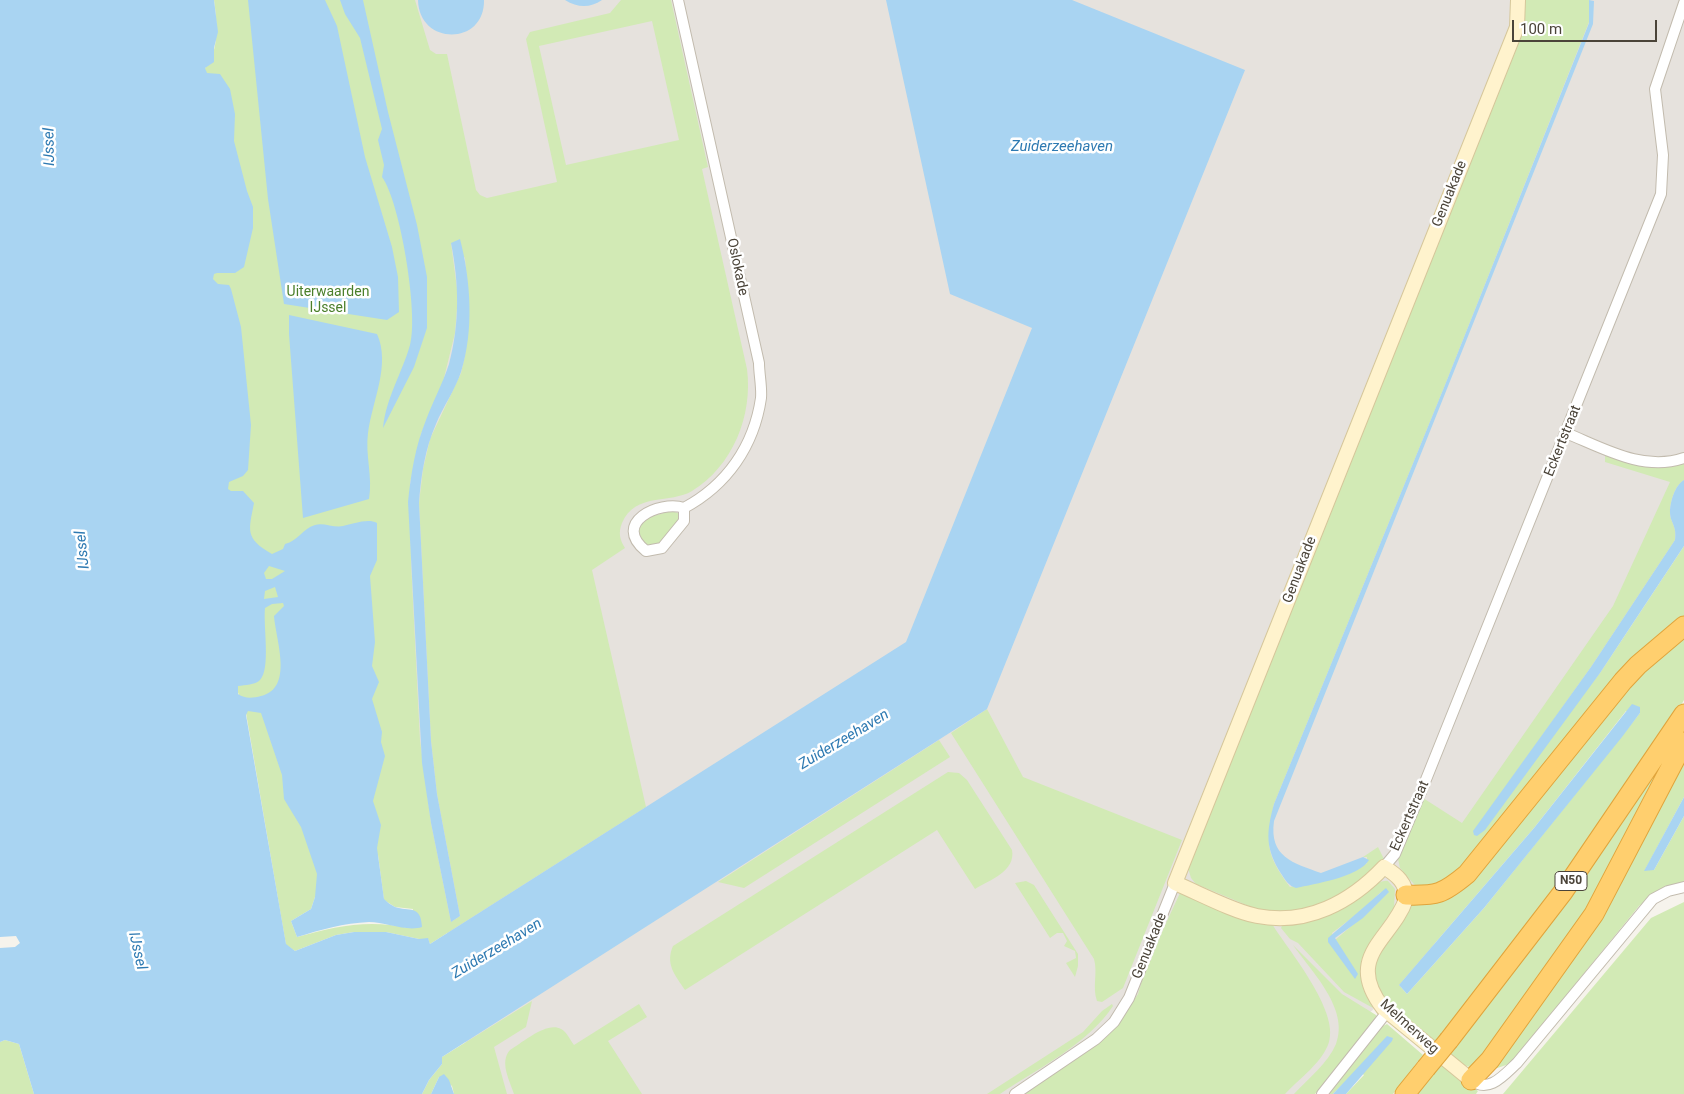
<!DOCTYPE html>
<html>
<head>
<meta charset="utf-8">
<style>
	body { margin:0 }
	#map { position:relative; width:1684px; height:1094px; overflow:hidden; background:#f6f3ec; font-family:Roboto,sans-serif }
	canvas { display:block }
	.scale { position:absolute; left:1512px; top:20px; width:145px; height:22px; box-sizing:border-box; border:2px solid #4b4439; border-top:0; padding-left:6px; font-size:15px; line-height:18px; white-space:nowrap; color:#4b4439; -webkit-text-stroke:4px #fff; paint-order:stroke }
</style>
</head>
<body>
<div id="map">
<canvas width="1684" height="1094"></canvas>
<div class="scale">100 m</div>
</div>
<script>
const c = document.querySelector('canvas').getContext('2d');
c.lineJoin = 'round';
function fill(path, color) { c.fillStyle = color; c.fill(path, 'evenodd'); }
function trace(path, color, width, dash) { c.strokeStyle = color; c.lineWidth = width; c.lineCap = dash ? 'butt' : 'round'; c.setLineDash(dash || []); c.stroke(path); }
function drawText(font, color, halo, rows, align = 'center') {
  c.font = font + ' Roboto,sans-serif'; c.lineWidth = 5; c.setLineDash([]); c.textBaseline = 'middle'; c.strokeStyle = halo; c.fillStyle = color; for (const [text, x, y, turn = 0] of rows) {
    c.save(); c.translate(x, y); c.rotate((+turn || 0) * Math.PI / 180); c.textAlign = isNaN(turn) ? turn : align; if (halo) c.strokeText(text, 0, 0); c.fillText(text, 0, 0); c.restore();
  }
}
const industrial = new Path2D(`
	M 383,0 L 1684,0 L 1684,538 L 1416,974 L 1363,1018 L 1306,1094 L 474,1094 L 423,791 L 404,562 Z`);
const green = new Path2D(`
	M 214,0 L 415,0 L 430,50 L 436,54 L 447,54 L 476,190 L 480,195 L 487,198 L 557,182 L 526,39 L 530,32 L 610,13 L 621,0 L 671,0 L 708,167 L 702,169 L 747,369 C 753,415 733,466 692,491 C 671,504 635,492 622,523 C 618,533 620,540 625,548 L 592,570 L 646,807 L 430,944 L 428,939 L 419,939 L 386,932 L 354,932 L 336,935 L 295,951 L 286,945 L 246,713 L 237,690 L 213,279 L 205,68 C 220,50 217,22 214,0 ZM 652,21 L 679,140 L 566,165 L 539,46 ZM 451,243 L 465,258 L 468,295 L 465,355 L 461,373 L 430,439 L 423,469 L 419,503 L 431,741 L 437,794 L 460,916 L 451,922 L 431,823 L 420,740 L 411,562 L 410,483 L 421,434 L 443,382 L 455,333 L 458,296 ZM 378,855 L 384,900 L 395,907 L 413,909 L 409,928 C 369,919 335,926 297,937 L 291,921 L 311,909 L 315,897 Z
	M 1522,0 L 1589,0 L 1591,17 L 1445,385 L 1274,804 C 1266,844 1265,853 1290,887 L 1357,870 L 1367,863 L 1367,857 L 1363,857 L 1378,847 L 1384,859 L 1357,887 L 1310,909 L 1283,912 L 1256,909 L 1196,884 L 1191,878 L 1188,868 Z
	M 1605,455 C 1629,465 1659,473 1684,463 L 1684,480 C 1675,485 1670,502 1670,512 C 1670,523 1677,525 1675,540 L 1591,667 L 1474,831 L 1474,835 L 1600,673 L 1684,546 L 1684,620 L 1457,878 L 1419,890 L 1400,868 L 1398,859 L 1423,798 L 1462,823 L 1613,606 L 1670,482 L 1605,462 Z
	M 671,511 L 678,513 L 679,520 L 660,544 L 645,546 L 636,531 L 646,518 Z
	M 1684,629 L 1684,700 L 1658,744 L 1561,884 L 1435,1045 L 1388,1006 L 1373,978 L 1378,951 L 1413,901 L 1433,900 L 1635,671 ZM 1626,711 L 1640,713 L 1484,908 L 1407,994 L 1399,985 L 1534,828 Z
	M 987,709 L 1023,777 L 1182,840 L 1123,988 L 1102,1002 L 1097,1001 C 1092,987 1098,973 1094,959 L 951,733 Z
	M 1684,723 L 1684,797 L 1645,870 L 1654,870 L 1684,816 L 1684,884 L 1663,888 L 1639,906 L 1511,1063 C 1483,1075 1471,1071 1446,1054 Z
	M 939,740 L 950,757 L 744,888 L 718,882 Z
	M 948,772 L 959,773 L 967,780 L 1012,850 C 1016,871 990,880 975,889 L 937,830 L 685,990 C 675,975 665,964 673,946 Z
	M 1026,881 L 1034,885 L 1078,954 L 1078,966 L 1075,977 L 1066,963 L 1076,958 L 1075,951 L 1064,946 L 1067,941 L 1063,933 L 1057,933 L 1050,938 L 1015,883 Z
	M 1388,881 L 1395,889 L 1394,908 L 1369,944 L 1362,972 L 1363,986 L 1373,1008 L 1344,992 L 1298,943 L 1290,939 L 1281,928 L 1283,924 C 1306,921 1325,918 1345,906 C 1356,899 1377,879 1388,881 ZM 1381,892 L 1375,906 L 1335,940 L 1332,933 L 1357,914 Z
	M 1180,893 L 1243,920 L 1272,924 C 1289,951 1339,1010 1329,1042 C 1323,1062 1299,1079 1285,1094 L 1024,1094 L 1103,1040 L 1116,1026 L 1138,994 L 1146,966 Z
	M 1684,902 L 1684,1094 L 1503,1094 L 1651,918 Z
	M 1293,945 L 1342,994 L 1376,1015 L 1377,1018 L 1339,1069 L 1315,1094 L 1294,1094 C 1308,1079 1328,1063 1336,1044 C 1350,1009 1311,971 1293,945 Z
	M 532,1001 L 526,1027 L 494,1047 L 507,1094 L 454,1094 L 452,1086 L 439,1077 L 431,1094 L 422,1094 L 429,1080 L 442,1064 L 442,1057 Z
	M 639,1004 L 647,1017 L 608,1041 L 642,1094 L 514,1094 C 510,1081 499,1062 510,1050 C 522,1043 547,1021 561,1029 C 567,1032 570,1040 574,1045 Z
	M 1112,1004 L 1113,1006 C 1088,1044 1037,1069 1000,1094 L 987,1094 L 1083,1032 L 1102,1011 Z
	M 1387,1024 L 1423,1055 L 1393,1094 L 1346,1094 L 1364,1075 L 1357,1070 L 1333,1094 L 1324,1094 L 1381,1027 Z
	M 5,1040 L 19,1044 L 34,1094 L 0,1094 L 0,1042 Z
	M 1440,1062 L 1478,1091 L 1476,1094 L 1414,1094 Z`);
const water = new Path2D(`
	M 0,0 L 214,0 L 218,32 L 214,48 L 214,62 L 205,68 L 207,73 L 220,74 L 230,89 L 235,114 L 234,141 L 247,191 L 253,207 L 253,228 L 244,267 L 235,273 L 217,273 L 214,274 L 213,279 L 218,284 L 229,285 L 231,289 L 241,327 L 251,425 L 248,470 L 243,476 L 229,482 L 228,489 L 231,491 L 243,491 L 254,503 C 249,530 244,538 272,554 L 283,549 L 285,544 C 298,541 302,529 315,525 C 323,522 334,528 343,526 C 353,524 368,518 377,523 L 377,560 L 370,576 L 375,642 L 372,666 L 379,682 L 372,699 L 382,732 L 381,742 L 385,756 L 373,801 L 381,825 L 377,848 L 384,899 C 387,902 391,905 395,907 C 409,912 421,904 422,927 C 407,932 385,922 369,922 C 344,923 320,930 297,937 L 291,921 L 311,909 L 315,897 L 317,874 L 301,827 L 284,799 L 282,775 L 261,713 L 248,711 L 246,715 L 286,944 L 295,951 L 336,935 L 354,932 L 386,932 L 419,939 L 428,938 L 430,944 L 906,642 L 1032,328 L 950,294 L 886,0 L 1072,0 L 1245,70 L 987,709 L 442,1057 L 442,1064 L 429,1080 L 422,1094 L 34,1094 L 19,1044 L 5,1040 L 0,1042 L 0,948 L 15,947 L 20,943 L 16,936 L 0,937 ZM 269,566 L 285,571 L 272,579 L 266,579 L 264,573 ZM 275,587 L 278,597 L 264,599 L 265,591 ZM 283,603 L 284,606 L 274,616 C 276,641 294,688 261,696 C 253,698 245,699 238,694 L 238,686 C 245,685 255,685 260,680 C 271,669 263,625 265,608 L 272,604 Z
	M 248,0 L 325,0 L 337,26 L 365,157 L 392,247 L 398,277 L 399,312 L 387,320 L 284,304 L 268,199 Z
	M 340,0 L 363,0 L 388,112 L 417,225 L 427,277 L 427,328 L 414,367 L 383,428 C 386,398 402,373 410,345 C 419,315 400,201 382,177 L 384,165 L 378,140 L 382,129 L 360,38 L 345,14 Z
	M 418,0 L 484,0 C 485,46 419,46 418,0 Z
	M 565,0 L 602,0 C 590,8 578,8 565,0 Z
	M 1589,0 L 1594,1 L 1593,24 L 1274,821 C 1269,857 1293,863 1321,873 L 1363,857 L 1369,860 C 1359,877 1314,884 1296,888 C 1289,886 1286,881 1282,875 C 1265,849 1266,833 1274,804 L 1445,385 L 1589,23 Z
	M 460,239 C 471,281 474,331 461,372 C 455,390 443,407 436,424 C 425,449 421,476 419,503 L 431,741 L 437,794 L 460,916 L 451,922 L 431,823 L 422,763 L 408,502 C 411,474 415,447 426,420 C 433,401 443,383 449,364 C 460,323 459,283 451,243 Z
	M 289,315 L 377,334 C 391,365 372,401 368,433 C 365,455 373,477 369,499 L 303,518 L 289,334 Z
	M 1684,480 L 1684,546 L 1600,673 L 1485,830 L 1477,836 L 1474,835 L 1473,831 L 1591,667 L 1675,540 C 1677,525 1670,523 1670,512 C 1670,502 1675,485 1684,480 Z
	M 1632,704 L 1640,707 L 1640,713 L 1622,737 L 1484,908 L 1407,994 L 1399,985 L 1534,828 Z
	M 1684,797 L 1684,816 L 1654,870 L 1644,871 Z
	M 1386,888 L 1389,892 L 1363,918 L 1335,938 L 1358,974 L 1355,979 L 1328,942 L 1328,938 Z
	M 1387,1036 L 1393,1038 L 1392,1041 L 1346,1094 L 1333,1094 Z
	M 444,1074 L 449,1080 L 454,1094 L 431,1094 L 439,1077 Z`);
const street = new Path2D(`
	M 678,0 L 759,363 C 759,374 762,387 761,398 C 754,446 727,485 684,508 C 659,500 611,523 646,551 L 662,548 L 684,521 L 684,508
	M 1566,433 C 1603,448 1643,472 1684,458
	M 1384,867 L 1395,854 L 1421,792 L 1661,194 L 1663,155 L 1655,89 L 1684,3
	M 1471,1080 C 1489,1094 1504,1075 1517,1063 L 1653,899 L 1668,891 L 1684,887
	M 1015,1094 L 1096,1039 L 1114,1022 L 1129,998 L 1175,883
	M 1322,1094 L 1387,1012`);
const secondary = new Path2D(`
	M 1471,1080 L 1383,1008 C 1343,956 1393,939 1406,899 C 1407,883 1397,875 1384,867 C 1351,902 1307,926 1257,916 C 1232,911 1199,893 1175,883 L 1517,27 L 1518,0`);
const highway = new Path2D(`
	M 1406,895 C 1437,896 1443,894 1467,874 L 1623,681 L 1638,665 L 1684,626
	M 1449,1040 L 1563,892 L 1684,714
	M 1471,1080 L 1490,1060 L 1594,914 L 1684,742
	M 1405,1094 L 1426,1068`);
const highwayBridge = new Path2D(`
	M 1426,1068 L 1449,1040`);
const shields = [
	[1571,881,32]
];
const shieldNames = [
	["N50",1571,881]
];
const streetNames = [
	["Genuakade",1450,194,-68],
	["Oslokade",737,267,78],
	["Eckertstraat",1563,441,-68],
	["Genuakade",1300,570,-69],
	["Eckertstraat",1410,816,-66],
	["Genuakade",1150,946,-68],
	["Melmerweg",1409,1027,42]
];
const parkNames = [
	["Uiterwaarden",328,292],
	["IJssel",328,308]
];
const waterNames = [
	["IJssel",50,147,-91],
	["Zuiderzeehaven",1062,147],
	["IJssel",83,550,-96],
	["Zuiderzeehaven",844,740,-31],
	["Zuiderzeehaven",497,949,-31],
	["IJssel",137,951,77]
];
fill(industrial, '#e6e2dd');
fill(green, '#d2eab5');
fill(water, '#a9d4f2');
trace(street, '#c2bbae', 12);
trace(secondary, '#d6c79b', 16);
trace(highway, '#e0a43c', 21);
trace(street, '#fff', 10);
trace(secondary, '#fff3cd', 14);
trace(highway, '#ffcf6e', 19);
trace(highwayBridge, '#e0a43c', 21, []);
trace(highwayBridge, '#ffcf6e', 19);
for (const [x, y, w] of shields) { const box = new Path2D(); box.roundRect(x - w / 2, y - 9.5, w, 19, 4); c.fillStyle = '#fff'; c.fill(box); trace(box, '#4b4439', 1); }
drawText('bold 12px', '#4b4439', null, shieldNames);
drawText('14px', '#4b4439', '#fff', streetNames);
drawText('14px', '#4a7f2a', '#fff', parkNames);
drawText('italic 15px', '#2e7ab2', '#fff', waterNames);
</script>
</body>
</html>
